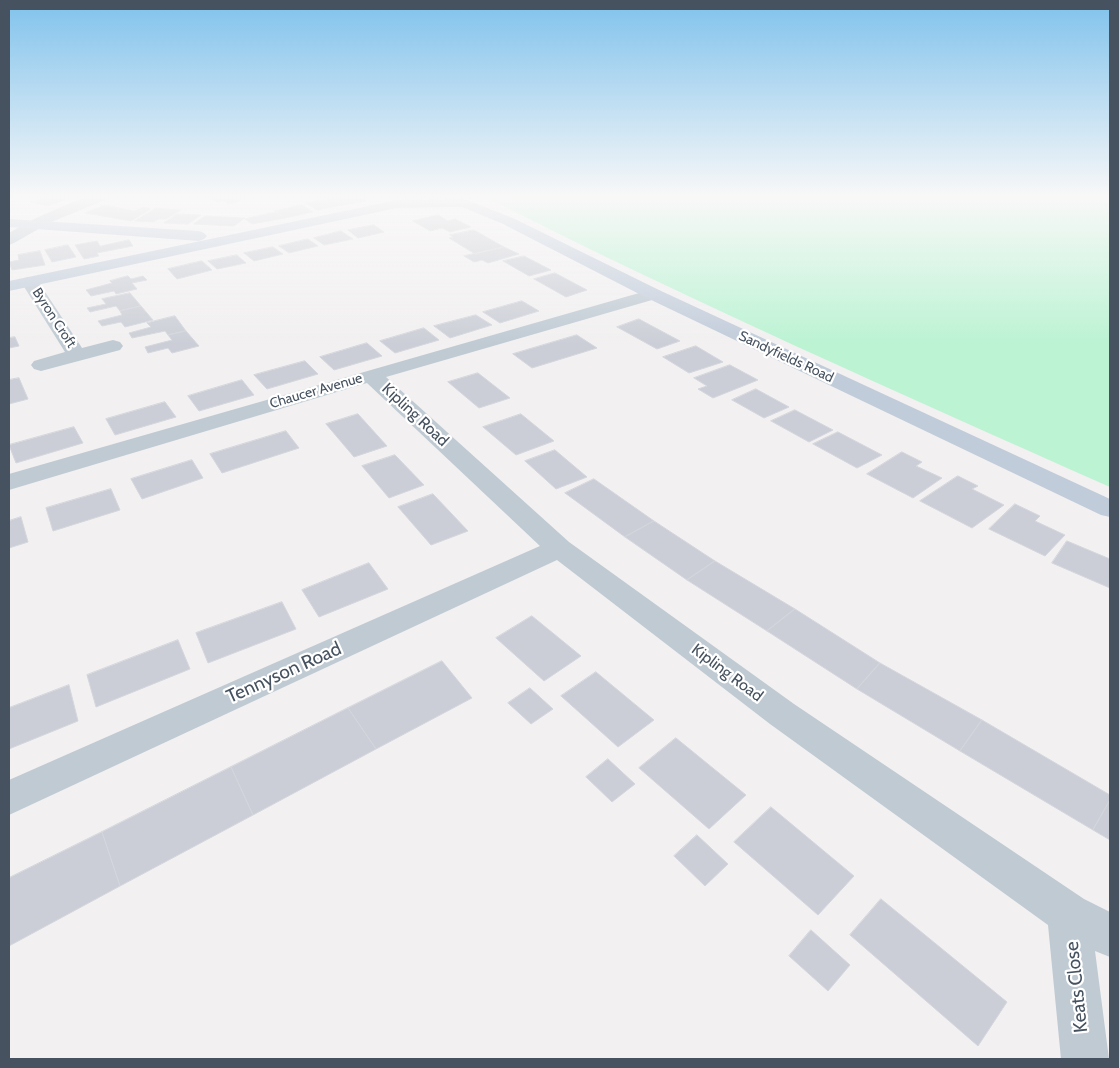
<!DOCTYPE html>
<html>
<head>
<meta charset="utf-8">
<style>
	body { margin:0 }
	#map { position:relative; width:1119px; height:1068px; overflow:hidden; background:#f2f0f0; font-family:Cabin,sans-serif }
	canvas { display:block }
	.frame { position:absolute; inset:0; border:10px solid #46525f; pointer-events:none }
</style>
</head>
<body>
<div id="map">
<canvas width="1119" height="1068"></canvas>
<div class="frame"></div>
</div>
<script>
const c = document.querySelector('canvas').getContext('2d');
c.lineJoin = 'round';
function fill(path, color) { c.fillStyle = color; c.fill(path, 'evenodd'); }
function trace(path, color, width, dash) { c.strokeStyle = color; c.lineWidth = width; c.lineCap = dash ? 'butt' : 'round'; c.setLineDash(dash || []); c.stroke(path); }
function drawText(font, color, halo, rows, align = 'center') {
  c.font = font + ' Cabin,sans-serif'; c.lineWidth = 4.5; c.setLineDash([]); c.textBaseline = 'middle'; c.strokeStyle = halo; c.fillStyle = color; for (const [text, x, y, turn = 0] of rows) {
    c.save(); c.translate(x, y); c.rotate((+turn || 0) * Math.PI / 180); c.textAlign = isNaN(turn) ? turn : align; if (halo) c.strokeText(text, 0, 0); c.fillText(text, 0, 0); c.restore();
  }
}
const green = new Path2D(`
	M 481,195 L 1110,195 L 1110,487 C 899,393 688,300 481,195 Z`);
const building = new Path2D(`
	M 52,195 L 78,195 L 48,206 L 31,202 Z
	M 226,195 L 255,195 L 255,196 L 237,199 L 240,201 L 228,204 L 223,200 L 217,202 L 212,198 Z
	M 349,195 L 360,195 L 367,201 L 342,205 L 333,198 Z
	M 333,198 L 342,205 L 317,210 L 306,203 Z
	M 105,205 L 134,211 L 144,207 L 151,209 L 131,221 L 85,213 Z
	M 302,205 L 313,212 L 285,218 L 275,211 Z
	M 156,208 L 181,210 L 166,219 L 159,219 L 153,222 L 135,221 Z
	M 276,212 L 285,218 L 252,224 L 245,219 Z
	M 177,214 L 201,215 L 188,224 L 164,223 Z
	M 438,215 L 448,221 L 455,219 L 471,227 L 450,232 L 442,228 L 430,231 L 413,221 Z
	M 205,216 L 245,218 L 234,226 L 194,224 Z
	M 374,225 L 384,232 L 358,238 L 348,230 Z
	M 474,230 L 504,247 L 475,254 L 449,238 L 453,237 L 450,235 Z
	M 341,231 L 353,239 L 324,245 L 314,238 Z
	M 308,239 L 318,246 L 289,253 L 279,246 Z
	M 129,240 L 133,246 L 97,253 L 99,256 L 84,259 L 75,245 L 97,241 L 100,246 Z
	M 68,245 L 76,257 L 52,262 L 45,250 Z
	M 273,247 L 283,254 L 254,261 L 244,253 Z
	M 504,247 L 519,254 L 488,263 L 482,260 L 474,262 L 464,256 Z
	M 40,251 L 45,265 L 12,270 L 9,262 L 19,260 L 18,255 Z
	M 237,255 L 246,263 L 217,269 L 208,261 Z
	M 524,256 L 551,270 L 529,276 L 503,261 Z
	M 202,261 L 212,270 L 177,279 L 168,269 Z
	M 555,273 L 587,290 L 566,297 L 534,279 Z
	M 128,276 L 131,279 L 143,276 L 147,280 L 132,283 L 137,289 L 116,294 L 114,291 L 91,296 L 86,290 L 112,283 L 110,281 Z
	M 130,293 L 141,306 L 120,311 L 116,306 L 90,312 L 87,308 L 106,304 L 102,299 Z
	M 522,301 L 539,311 L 500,323 L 483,312 Z
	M 141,306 L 153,320 L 125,327 L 121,322 L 102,326 L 98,321 L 122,315 L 120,311 Z
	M 476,315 L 492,325 L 450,338 L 434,326 Z
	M 175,316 L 186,331 L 168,335 L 165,331 L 132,338 L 129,333 L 151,327 L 147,323 Z
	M 639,319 L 680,341 L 657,349 L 617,327 Z
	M 424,328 L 439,340 L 395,353 L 380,341 Z
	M 186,331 L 199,346 L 172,353 L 168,348 L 148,353 L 145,347 L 172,340 L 168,335 Z
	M 577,335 L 597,348 L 532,368 L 513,354 Z
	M 15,337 L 19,346 L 9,348 L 9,338 Z
	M 367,343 L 382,356 L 334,370 L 320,357 Z
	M 696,346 L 723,362 L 689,373 L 663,357 Z
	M 305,361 L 318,374 L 267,389 L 254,375 Z
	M 730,365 L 758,380 L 713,398 L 698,389 L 707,386 L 694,378 Z
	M 478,373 L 510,398 L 479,408 L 448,382 Z
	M 19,378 L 28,399 L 9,404 L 9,380 Z
	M 242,380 L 254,395 L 199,411 L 188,396 Z
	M 756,389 L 789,407 L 764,418 L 732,400 Z
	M 165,402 L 176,417 L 115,435 L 106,419 Z
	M 795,410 L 833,430 L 809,442 L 771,421 Z
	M 358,414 L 387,446 L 354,457 L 326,424 Z
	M 521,414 L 554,441 L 516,455 L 483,427 Z
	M 74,427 L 83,443 L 16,463 L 9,445 Z
	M 286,431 L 299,448 L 222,473 L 210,454 Z
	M 838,432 L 882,455 L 857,468 L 813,444 Z
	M 555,450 L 587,477 L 556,489 L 525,461 Z
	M 902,452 L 922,462 L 916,466 L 942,478 L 913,498 L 867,474 Z
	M 395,455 L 424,485 L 389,498 L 362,466 Z
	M 192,460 L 203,478 L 142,499 L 131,479 Z
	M 958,476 L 978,486 L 972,489 L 1004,505 L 972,528 L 920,501 Z
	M 594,479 L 654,521 L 625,537 L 565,493 Z
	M 111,489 L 120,510 L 53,531 L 46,508 Z
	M 433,494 L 468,531 L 431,545 L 398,507 Z
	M 1015,504 L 1040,516 L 1035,521 L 1065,535 L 1045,556 L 989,529 Z
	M 21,517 L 28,542 L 9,548 L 9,521 Z
	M 654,521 L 715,561 L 687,580 L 625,537 Z
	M 1067,541 L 1110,559 L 1110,588 L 1052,563 Z
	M 715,561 L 795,609 L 767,631 L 687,580 Z
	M 369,563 L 388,589 L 319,617 L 302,590 Z
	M 282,602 L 296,629 L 208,663 L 196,633 Z
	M 795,609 L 880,663 L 857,689 L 767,631 Z
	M 532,616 L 581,656 L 544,681 L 496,638 Z
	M 178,640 L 190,669 L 96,707 L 87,675 Z
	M 442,661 L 472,698 L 376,749 L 348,708 Z
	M 880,663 L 982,720 L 960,751 L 857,689 Z
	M 596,672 L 654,720 L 618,747 L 561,696 Z
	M 69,685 L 78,721 L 9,749 L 9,708 Z
	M 530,688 L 553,709 L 531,724 L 508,703 Z
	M 348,708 L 376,749 L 253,815 L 231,767 Z
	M 982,720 L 1110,795 L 1110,800 L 1093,830 L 960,751 Z
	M 676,738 L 746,795 L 709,829 L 639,768 Z
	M 608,759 L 635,784 L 612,802 L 586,777 Z
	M 231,767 L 253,815 L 120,886 L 102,832 Z
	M 1110,800 L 1110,840 L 1093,830 Z
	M 771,807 L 854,876 L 818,915 L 734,842 Z
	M 102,832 L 120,886 L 9,946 L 9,878 Z
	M 697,835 L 728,864 L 705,886 L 674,856 Z
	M 881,899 L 1007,1002 L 978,1046 L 850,935 Z
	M 811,930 L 850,965 L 828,991 L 789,956 Z`);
const street = new Path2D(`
	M 91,195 L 112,195 L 110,198 L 49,223 L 14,243 L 9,245 L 9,233 C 35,217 63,206 91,195 Z
	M 30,277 L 36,278 L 82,348 L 113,340 L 120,342 L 123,346 L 120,350 L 41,371 L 34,369 L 31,365 L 34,361 L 65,352 L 21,282 L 24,278 Z
	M 653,289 L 659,290 L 662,294 L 659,298 L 386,377 L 569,542 L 794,704 L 1084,899 L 1110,912 L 1110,957 L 1095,951 L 1109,1059 L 1061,1059 L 1048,925 L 770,724 L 557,560 L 9,815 L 9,780 L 540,546 L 367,383 L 9,490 L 9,474 Z`);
const secondary = new Path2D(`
	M 464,199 L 513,218 L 659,290 L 1110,499 L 1110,517 L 1101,515 L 647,298 L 503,224 L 462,207 L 397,208 L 9,291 L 9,281 L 397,200 Z
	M 9,219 L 199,231 L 204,233 L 207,236 L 204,239 L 199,241 L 9,227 Z`);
const farStreetnames = [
	["Byron Croft",54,318,57],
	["Sandyfields Road",786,357,25],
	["Chaucer Avenue",316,391,-16]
];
const streetNames = [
	["Kipling Road",415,415,43],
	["Kipling Road",727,673,37]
];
const nearStreetnames = [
	["Tennyson Road",284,673,-24],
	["Keats Close",1077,987,-96]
];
fill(green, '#bbf3d3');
fill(building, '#cbced6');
trace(building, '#d3d6dc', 1);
fill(street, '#bfcad3');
fill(secondary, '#c1ccda');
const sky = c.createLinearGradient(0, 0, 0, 345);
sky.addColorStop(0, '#80c2ec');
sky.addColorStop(0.57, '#f9f8f8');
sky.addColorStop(1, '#f9f8f800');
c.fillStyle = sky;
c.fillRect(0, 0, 1119, 345);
drawText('14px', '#46525f', '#fff', farStreetnames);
drawText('16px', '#46525f', '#fff', streetNames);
drawText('19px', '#46525f', '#fff', nearStreetnames);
</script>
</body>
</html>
